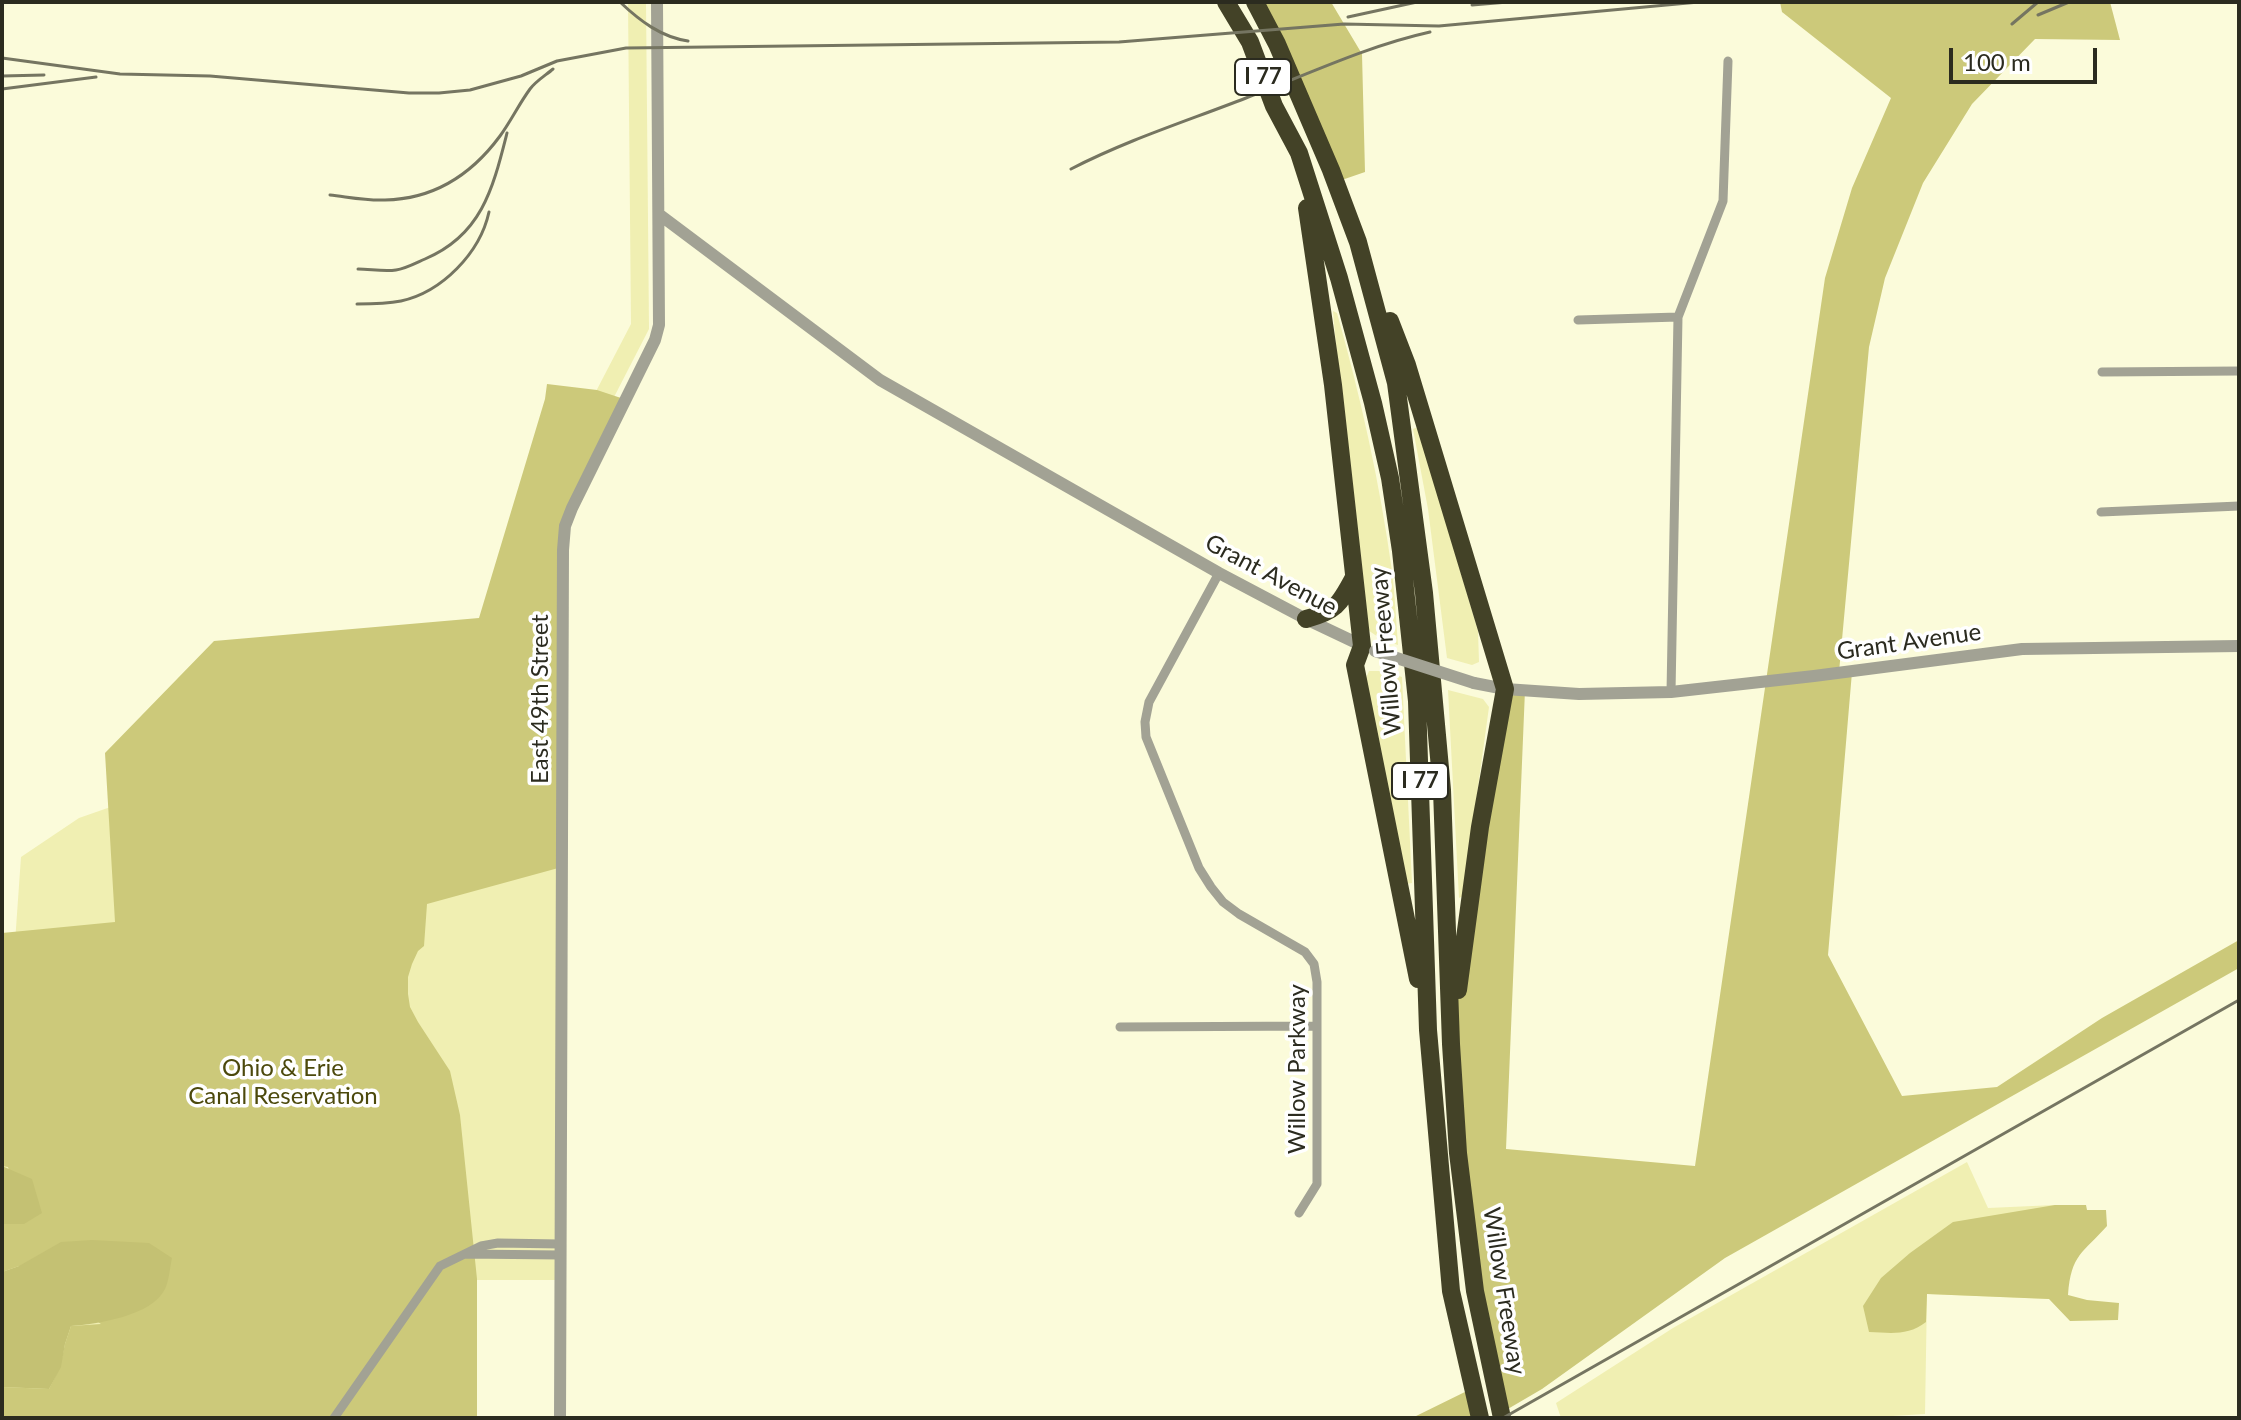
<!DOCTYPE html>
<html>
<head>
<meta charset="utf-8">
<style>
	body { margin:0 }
	#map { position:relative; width:2241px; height:1420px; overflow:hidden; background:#fbfbda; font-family:Lato,sans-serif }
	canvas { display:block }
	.frame { position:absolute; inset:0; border:4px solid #2b2b1f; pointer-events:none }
	.scale { position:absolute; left:1949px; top:48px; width:148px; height:36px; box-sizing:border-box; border:4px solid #2b2b1f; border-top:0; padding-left:10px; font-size:24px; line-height:28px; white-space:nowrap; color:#2b2b1f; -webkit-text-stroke:6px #fff; paint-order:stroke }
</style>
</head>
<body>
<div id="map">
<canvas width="2241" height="1420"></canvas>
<div class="frame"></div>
<div class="scale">100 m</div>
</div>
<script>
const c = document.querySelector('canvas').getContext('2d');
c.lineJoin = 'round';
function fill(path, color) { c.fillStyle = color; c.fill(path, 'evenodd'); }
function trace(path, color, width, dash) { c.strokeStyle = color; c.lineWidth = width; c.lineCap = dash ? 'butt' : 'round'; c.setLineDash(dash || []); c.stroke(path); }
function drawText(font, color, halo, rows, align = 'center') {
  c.font = font + ' Lato,sans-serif'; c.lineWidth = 7; c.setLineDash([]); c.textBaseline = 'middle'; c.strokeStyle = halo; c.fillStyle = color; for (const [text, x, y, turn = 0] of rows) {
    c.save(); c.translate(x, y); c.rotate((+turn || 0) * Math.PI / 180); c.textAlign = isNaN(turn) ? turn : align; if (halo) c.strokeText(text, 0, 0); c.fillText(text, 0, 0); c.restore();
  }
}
const green = new Path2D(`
	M 628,2 L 646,2 L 649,329 L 612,401 L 562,527 L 561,1280 L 477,1280 L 477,1418 L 2,1418 L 2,1054 L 7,1056 L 21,857 L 79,818 L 205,774 L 507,751 L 592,399 L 631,324 Z
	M 1333,311 L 1337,313 C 1361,398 1380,484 1392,571 C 1395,596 1396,620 1398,645 L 1381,639 L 1365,628 L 1346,462 Z
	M 1418,427 L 1478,631 L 1479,662 L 1472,665 L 1447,658 L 1428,509 L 1413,429 Z
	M 1369,671 L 1384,671 L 1402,677 L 1412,883 L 1406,884 L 1366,678 Z
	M 1448,690 L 1483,699 L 1489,707 L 1463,896 L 1459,898 Z
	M 1967,1162 L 1988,1208 L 2055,1205 L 2050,1299 L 1927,1294 L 1925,1414 L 1860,1418 L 1561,1418 L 1556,1403 L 1673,1328 Z`);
const forest = new Path2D(`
	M 1255,2 L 1331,2 L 1362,54 L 1365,172 L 1336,182 Z
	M 1780,2 L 2110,2 L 2120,40 L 2035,39 L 1972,104 L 1923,183 L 1885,278 L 1869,347 L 1839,672 L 1852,672 L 1828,955 L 1902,1096 L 1997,1087 L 2102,1018 L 2239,940 L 2239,968 L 1725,1258 L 1542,1389 L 1501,1413 L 1475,1291 L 1451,1044 L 1505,689 L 1525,690 L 1506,1149 L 1695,1166 L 1825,278 L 1852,188 L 1891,98 L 1782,12 Z
	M 547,384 L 597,390 L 624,399 L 565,527 L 562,867 L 427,904 L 424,946 L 418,951 L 412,964 L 408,977 L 408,994 L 410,1007 L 418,1022 L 450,1071 L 460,1115 L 477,1279 L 477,1418 L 2,1418 L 2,1387 L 49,1389 L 60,1367 L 65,1344 L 71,1326 L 101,1324 L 19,1266 L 2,1272 L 2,1224 L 24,1224 L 8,1167 L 2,1166 L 2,933 L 115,922 L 105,753 L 214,641 L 479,618 L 545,399 Z
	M 2055,1205 L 2086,1205 L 2087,1210 L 2106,1210 L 2107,1226 C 2083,1253 2071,1254 2068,1295 L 2087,1300 L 2119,1303 L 2118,1320 L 2070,1321 L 2049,1299 L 1927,1294 L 1926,1322 C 1908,1336 1891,1333 1869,1332 L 1863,1306 L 1881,1278 L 1910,1253 L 1953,1222 Z
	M 1473,1388 L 1480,1418 L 1412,1418 Z`);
const water = new Path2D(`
	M 2,1166 L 32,1179 L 42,1213 L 24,1224 L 2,1224 Z
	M 92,1240 L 149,1243 L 172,1258 C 170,1267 169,1281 165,1289 C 152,1316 97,1324 71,1326 L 65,1344 L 61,1367 L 49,1389 L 2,1387 L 2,1272 L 19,1266 L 61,1242 Z`);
const minor = new Path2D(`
	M 1578,320 L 1678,317 L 1723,201 L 1728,61
	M 2102,372 L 2239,371
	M 2101,512 L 2239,506
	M 1219,573 L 1149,702 L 1145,722 L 1146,737 L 1199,868 L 1211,887 L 1223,902 L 1239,914 L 1305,952 L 1314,964 L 1317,982 L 1317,1184 L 1299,1213
	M 1671,692 L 1678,317
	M 1120,1027 L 1316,1026
	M 465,1254 L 561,1255
	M 334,1418 L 440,1266 L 481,1246 L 498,1243 L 561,1244`);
const tertiary = new Path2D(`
	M 660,215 L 880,380 L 1219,573 L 1306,619 L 1365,647
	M 1474,683 L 1505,689 L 1579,694 L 1671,692 L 1814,676 L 2022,649 L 2239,646
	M 560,1418 L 563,550 L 565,526 L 572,508 L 655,340 L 659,325 L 657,2`);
const motorway = new Path2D(`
	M 1226,2 L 1250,42 L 1274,106 L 1299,153 L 1339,278 L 1373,403 L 1390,478 L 1401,551 L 1417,701 L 1428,1030 L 1451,1291 L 1480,1418
	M 1255,2 L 1277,44 L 1331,170 L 1358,242 L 1396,383 L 1424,593 L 1442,790 L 1451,1044 L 1458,1153 L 1475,1291 L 1502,1418
	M 1307,208 L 1333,385 L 1362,646 L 1355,665 L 1418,979
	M 1390,321 L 1407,365 L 1505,689 L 1480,827 L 1458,990
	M 1306,619 C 1336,611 1339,605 1353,579`);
const rail = new Path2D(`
	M 620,2 C 640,21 661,37 688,41
	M 1472,5 L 1508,2
	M 2038,15 L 2069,2
	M 1348,17 L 1417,2
	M 2012,24 L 2038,2
	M 2,58 L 120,74 L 210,76 L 409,93 L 439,93 L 470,90 L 521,76 L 557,61 L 626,48 L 1119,42 L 1344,24 L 1439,26 L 1699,2
	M 2,76 L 44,75
	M 2,89 L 96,77
	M 1071,169 C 1127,140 1187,121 1246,98 C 1306,75 1367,46 1430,32
	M 330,195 C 348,197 367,201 385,200 C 434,199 472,174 500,136 C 511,121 519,104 530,89 C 536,81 546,75 553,69
	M 358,269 C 370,269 384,272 396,270 C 405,269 416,263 425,259 C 482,235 493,188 507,133
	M 357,304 C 372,304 386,304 401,301 C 442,292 480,253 489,212
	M 1503,1418 L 2239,1000`);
const tertiaryBridge = new Path2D(`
	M 1375,651 L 1474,683`);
const shields = [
	[1263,77,56],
	[1420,781,56]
];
const shieldNames = [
	["I 77",1263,77],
	["I 77",1420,781]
];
const streetNames = [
	["Grant Avenue",1271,575,28],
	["Grant Avenue",1909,642,-8],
	["Willow Freeway",1386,651,-95],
	["East 49th Street",540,699,-90],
	["Willow Parkway",1297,1069,-90],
	["Willow Freeway",1504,1291,81]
];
const parkNames = [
	["Ohio & Erie",283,1068],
	["Canal Reservation",283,1096]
];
fill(green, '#f0efb2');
fill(forest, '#ccc97a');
fill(water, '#c4c173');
trace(minor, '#a2a294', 9);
trace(tertiary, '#a2a294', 12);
trace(motorway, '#434227', 18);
trace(rail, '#757561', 3);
trace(tertiaryBridge, '#a2a294', 12);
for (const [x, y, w] of shields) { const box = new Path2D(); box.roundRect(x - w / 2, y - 18, w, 36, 6); c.fillStyle = '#fff'; c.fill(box); trace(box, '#2b2b1f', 2); }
drawText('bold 22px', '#2b2b1f', null, shieldNames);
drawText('24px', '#2b2b1f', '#fff', streetNames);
drawText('24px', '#4c490c', '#fff', parkNames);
</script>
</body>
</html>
